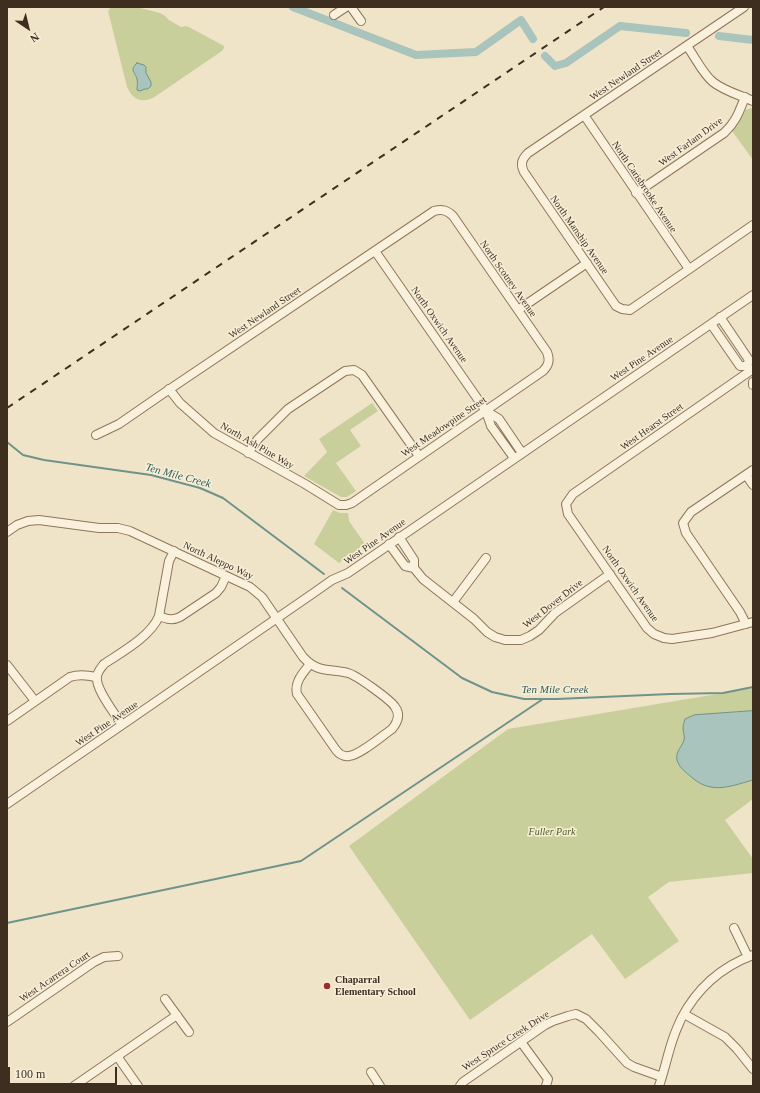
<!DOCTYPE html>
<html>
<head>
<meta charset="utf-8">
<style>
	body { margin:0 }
	#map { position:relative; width:760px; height:1093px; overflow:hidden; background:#f0e4c8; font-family:Georgia,serif }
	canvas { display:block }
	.frame { position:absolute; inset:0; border:8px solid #3d2e20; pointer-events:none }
	.north { position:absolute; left:8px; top:8px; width:40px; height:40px; -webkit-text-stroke:3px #f7eed8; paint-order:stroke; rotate:145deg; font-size:11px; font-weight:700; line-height:16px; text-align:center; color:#3d2e20 }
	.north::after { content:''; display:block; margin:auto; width:14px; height:18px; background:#3d2e20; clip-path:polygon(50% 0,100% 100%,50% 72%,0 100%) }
	.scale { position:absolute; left:8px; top:1067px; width:109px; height:18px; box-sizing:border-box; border:2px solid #3d2e20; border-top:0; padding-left:5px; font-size:12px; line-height:14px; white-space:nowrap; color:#3d2e20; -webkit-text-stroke:3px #f7eed8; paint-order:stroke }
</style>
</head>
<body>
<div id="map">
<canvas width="760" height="1093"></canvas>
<div class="frame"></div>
<div class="north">N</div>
<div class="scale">100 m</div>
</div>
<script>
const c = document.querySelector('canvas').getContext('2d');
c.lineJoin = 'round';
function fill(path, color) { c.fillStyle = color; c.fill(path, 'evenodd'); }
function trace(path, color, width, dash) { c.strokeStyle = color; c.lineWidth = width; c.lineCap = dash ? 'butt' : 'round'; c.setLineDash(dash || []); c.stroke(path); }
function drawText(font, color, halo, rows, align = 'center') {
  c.font = font + ' Georgia,serif'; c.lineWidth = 3; c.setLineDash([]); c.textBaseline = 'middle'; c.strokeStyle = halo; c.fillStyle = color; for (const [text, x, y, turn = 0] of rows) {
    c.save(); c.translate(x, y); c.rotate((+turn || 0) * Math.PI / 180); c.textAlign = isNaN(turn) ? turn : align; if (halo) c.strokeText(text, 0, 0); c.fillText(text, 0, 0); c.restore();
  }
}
const green = new Path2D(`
	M 111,7 L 136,7 L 160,13 L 165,16 L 169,20 L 181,27 L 186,26 L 189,27 L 224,46 L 224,48 L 222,51 L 153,98 C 141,103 133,100 127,87 L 108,11 Z
	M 752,108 L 753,109 L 753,160 L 732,131 L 745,110 Z
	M 372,403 L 378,411 L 350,430 L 361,446 L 336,463 L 356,491 L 347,497 L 341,497 L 304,476 L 327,452 L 319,439 Z
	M 333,510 L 340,513 L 348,513 L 349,521 L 365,544 L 339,563 L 314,544 Z
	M 753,688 L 753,799 L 725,820 L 753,859 L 753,873 L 669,882 L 648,897 L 679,941 L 625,979 L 592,934 L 470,1020 L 349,846 L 508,729 Z`);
const water = new Path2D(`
	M 137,63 L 144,65 L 146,67 L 146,73 L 151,82 L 151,86 L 148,89 L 145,89 L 140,91 L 137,90 C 137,86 138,83 137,79 C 135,72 129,70 137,63 Z
	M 753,711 L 753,780 C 728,787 710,795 689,775 C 684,771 679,767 677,760 C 675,752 682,747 684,740 C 685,736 683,732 683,728 C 683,725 684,722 685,719 L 694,715 Z`);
const stream = new Path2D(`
	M 7,442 L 23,455 L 44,460 L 151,475 L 200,488 L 223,498 L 324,574
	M 342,588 L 462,678 L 492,692 L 524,699 L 557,699 L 670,694 L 723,693 L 753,687
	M 7,923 L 301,861 L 543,699`);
const canal = new Path2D(`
	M 293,7 L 416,55 L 476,52 L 521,20 L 533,39
	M 719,36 L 753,40
	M 545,56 L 555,66 L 566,63 L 620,26 L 686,33`);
const minor = new Path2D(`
	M 351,7 L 361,21
	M 744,7 L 528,153 C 522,159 520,164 524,172 L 616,306 L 622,309 L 630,310 L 753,225
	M 334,15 L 346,7
	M 687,46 C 695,57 703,74 713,82 C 724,91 740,95 753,101
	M 584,115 L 689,269
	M 636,193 L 724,133 C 736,122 739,112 745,97
	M 375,251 L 486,411 L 491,426 L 514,458
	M 518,310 L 587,263
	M 720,317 L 749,360 L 747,366
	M 711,324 L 740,366 L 747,366
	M 753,369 L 573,494 L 566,504 L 568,514 L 647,628 L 654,634 L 664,638 L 672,639 L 712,633 L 753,622
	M 753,382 L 753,385
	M 486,411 L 499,419 L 522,453
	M 96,435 L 119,424 L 161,395 L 434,211 C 442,209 447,210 453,216 L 547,352 C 550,360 549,365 543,371 L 352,503 L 346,505 L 339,505 L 305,484 L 214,433 L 180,403 L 169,389
	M 248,453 L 258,439 L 288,409 L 345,371 L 354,370 L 362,375 L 419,456
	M 746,475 L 753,485
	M 7,532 L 17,525 L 28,521 L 39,520 L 99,528 L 118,528 L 130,531 L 250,587 L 262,597 L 303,657 C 319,674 329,668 348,673 C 356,675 391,700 395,707 C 401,715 397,723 392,729 C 382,736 360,755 349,756 C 344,757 339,754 336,750 L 297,694 C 294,682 303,673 310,664
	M 389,544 L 405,566 L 414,568 L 414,560 L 399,537
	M 414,568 L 423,579 L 474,619 L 487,632 L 495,637 L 505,640 L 521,640 L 530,636 L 539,630 L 555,613 L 610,574
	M 453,602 L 486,558
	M 159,616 C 167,619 172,621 180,617 L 216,593 L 221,587 L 226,576
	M 746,624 L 740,612 L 686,533 L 683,523 L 691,512 L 753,470
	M 7,665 L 35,701
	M 7,721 L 70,677 C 79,674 87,675 96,677
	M 122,725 C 116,715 95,689 97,677 C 97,672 101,668 104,664 C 122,652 151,636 159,616 L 169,561 L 174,551
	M 7,804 L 122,725 L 315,592 L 332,580 L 348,573 L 753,295
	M 734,928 L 748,957
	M 165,999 L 189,1032
	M 684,1014 L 725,1037 L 737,1049 L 753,1069
	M 7,1022 L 94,962 L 104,957 L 118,956
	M 521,1042 L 548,1079 L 546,1086
	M 117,1056 L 138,1086
	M 371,1072 L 380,1086
	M 74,1086 L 177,1015
	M 460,1086 L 463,1082 L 545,1025 L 553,1021 L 568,1016 L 576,1014 L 586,1019 L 599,1032 L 627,1063 L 634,1067 L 662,1077
	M 659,1086 C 665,1069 668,1052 674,1036 C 676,1030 679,1024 681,1019 C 697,988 721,967 753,955`);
const rail = new Path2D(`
	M 7,408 L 604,7`);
const markers = [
	[327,986,4,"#9e2a2b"]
];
const streetNames = [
	["West Newland Street",626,75,-34],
	["West Farlam Drive",691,142,-36],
	["North Carisbrooke Avenue",644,187,56],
	["North Manship Avenue",579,235,55],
	["North Scotney Avenue",508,279,55],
	["West Newland Street",265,313,-34],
	["North Oxwich Avenue",439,325,55],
	["West Pine Avenue",642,359,-34],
	["West Meadowpine Street",444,427,-34],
	["West Hearst Street",652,427,-35],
	["North Ash Pine Way",257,446,30],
	["West Pine Avenue",375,542,-35],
	["North Aleppo Way",218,561,25],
	["North Oxwich Avenue",630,584,55],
	["West Dover Drive",553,604,-38],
	["West Pine Avenue",107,724,-34],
	["West Acarrera Court",55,977,-34],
	["West Spruce Creek Drive",506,1041,-33]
];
const parkNames = [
	["Fuller Park",552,832]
];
const poiNames = [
	["Chaparral",335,980],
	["Elementary School",335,992]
];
const waterNames = [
	["Ten Mile Creek",178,476,15],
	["Ten Mile Creek",555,690]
];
fill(green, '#c9cf9b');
fill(water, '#a9c4bc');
trace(water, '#6f938a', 1);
trace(stream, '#6f938a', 2);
trace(canal, '#a9c4bc', 8);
trace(minor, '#8d765c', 10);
trace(minor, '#faf1dc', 8);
trace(rail, '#3d2e20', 2, [7, 7]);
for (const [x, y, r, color] of markers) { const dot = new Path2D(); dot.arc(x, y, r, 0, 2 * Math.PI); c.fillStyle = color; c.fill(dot); trace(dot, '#f7eed8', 1.5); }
drawText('10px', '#3d2e20', '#f7eed8', streetNames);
drawText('italic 10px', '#4d5a26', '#f7eed8', parkNames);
drawText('bold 10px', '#3d2e20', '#f7eed8', poiNames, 'left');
drawText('italic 11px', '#2f5d5a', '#f7eed8', waterNames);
</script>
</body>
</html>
